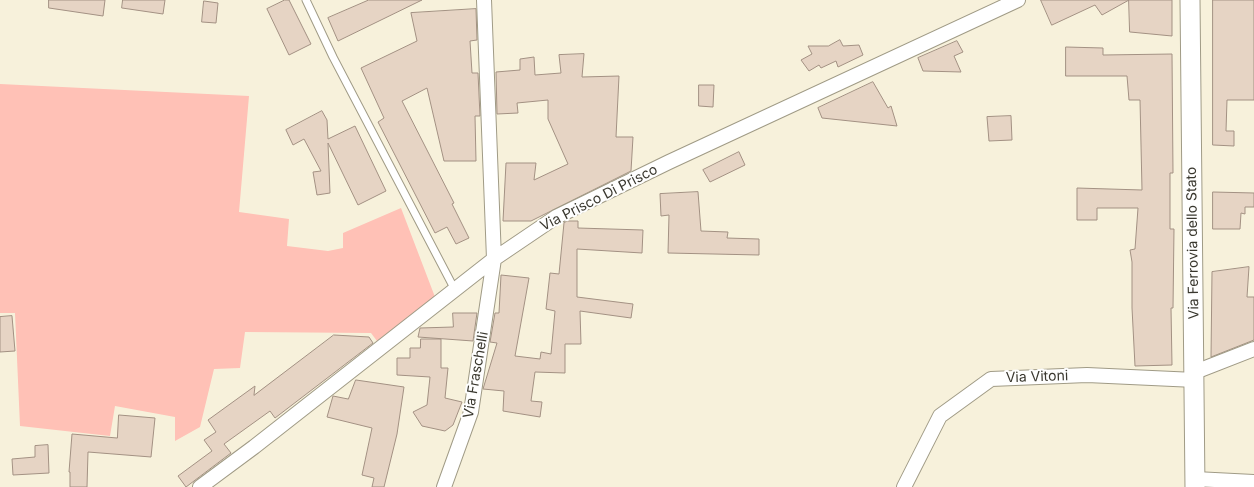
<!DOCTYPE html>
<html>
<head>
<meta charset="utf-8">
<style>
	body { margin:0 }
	canvas { display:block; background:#f7f1db }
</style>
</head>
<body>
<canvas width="1254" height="487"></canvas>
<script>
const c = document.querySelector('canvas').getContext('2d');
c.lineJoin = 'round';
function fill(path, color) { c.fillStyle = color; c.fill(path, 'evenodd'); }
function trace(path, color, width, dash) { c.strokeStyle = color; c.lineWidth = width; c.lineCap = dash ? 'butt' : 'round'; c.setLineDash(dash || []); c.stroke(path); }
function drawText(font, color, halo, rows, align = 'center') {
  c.font = font + ' Inter,sans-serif'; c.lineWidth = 4; c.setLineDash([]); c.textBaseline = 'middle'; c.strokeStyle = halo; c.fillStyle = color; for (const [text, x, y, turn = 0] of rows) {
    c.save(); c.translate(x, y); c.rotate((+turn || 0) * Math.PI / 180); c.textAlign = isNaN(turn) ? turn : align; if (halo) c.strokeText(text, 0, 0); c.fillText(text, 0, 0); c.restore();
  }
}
const green = new Path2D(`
	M 0,84 L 249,96 L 239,212 L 289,219 L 287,246 L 328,251 L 343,248 L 343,233 L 401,208 L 435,297 L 377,341 L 371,333 L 245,332 L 240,368 L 214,369 L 200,427 L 175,441 L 175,417 L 115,406 L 110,436 L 20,426 L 15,313 L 0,313 Z`);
const building = new Path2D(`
	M 49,0 L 105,0 L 103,16 L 49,8 Z
	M 123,0 L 165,0 L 163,14 L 122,8 Z
	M 285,0 L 289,0 L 311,44 L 289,55 L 267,9 Z
	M 369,0 L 422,0 L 338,41 L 328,18 Z
	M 1041,0 L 1129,0 L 1102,15 L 1095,5 L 1052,25 Z
	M 1129,0 L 1172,0 L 1172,36 L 1130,32 Z
	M 1213,0 L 1254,0 L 1254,100 L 1227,100 L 1226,131 L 1234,131 L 1234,146 L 1213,145 Z
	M 204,1 L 218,3 L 216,23 L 202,22 Z
	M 476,9 L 477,40 L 470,41 L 472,73 L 478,73 L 480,116 L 475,116 L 476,161 L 444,161 L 427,88 L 402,101 L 454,203 L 452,204 L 469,238 L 456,244 L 447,227 L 435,233 L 378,122 L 384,118 L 361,68 L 417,41 L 411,13 Z
	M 840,40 L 843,46 L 859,45 L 863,55 L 838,67 L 836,61 L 821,68 L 819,65 L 809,71 L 801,60 L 812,54 L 808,46 L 828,46 Z
	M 957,41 L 963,52 L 954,56 L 961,72 L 923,71 L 918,58 Z
	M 1066,47 L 1103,48 L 1103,55 L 1172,54 L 1173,173 L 1170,173 L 1170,229 L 1174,229 L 1173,308 L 1171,308 L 1172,365 L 1135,366 L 1132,308 L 1132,262 L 1130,250 L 1135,249 L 1138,208 L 1097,208 L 1097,220 L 1077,220 L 1077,188 L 1142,190 L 1140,100 L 1129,100 L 1127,76 L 1066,76 Z
	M 584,54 L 582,77 L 619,76 L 616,137 L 633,137 L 631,171 L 531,221 L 503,221 L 506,163 L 536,163 L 534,180 L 568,164 L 548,119 L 548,100 L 517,103 L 518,113 L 497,114 L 496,72 L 520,70 L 520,59 L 534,57 L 535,75 L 561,73 L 559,55 Z
	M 873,82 L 888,108 L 891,106 L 897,126 L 822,118 L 818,108 Z
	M 699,85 L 714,85 L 713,107 L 699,106 Z
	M 322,111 L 327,120 L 328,139 L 355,126 L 386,191 L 358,205 L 328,143 L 330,193 L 317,195 L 313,172 L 321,171 L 304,139 L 293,145 L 286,130 Z
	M 1011,116 L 1012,140 L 989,141 L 987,117 Z
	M 739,152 L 745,165 L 710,182 L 703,170 Z
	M 698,192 L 701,231 L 728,232 L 727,238 L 759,239 L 759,255 L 668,253 L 669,215 L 661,216 L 660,194 Z
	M 1213,192 L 1254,193 L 1254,207 L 1245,207 L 1245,214 L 1241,213 L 1240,229 L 1213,229 Z
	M 568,221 L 578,221 L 578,228 L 643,230 L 642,253 L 577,249 L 577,297 L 633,304 L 631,318 L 580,311 L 581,344 L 565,344 L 565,373 L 535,372 L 531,401 L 542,402 L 540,417 L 503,411 L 504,391 L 483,389 L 497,343 L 490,342 L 495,313 L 499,313 L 501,275 L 529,278 L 515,356 L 540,359 L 541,352 L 551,354 L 555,311 L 546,309 L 550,273 L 559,274 L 564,223 Z
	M 1249,267 L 1247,297 L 1254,297 L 1254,340 L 1211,357 L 1212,272 Z
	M 453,313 L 477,313 L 473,341 L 418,337 L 420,328 L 453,327 Z
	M 12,316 L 15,351 L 0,352 L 0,317 Z
	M 334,335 L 369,337 L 373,343 L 275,418 L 270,411 L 224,444 L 231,453 L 186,487 L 178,476 L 212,451 L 204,440 L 216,432 L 208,420 L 255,386 L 254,395 Z
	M 421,339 L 441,339 L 441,368 L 448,368 L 445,398 L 462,402 L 453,425 L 445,431 L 422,426 L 413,412 L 427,405 L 430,377 L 397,375 L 397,358 L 410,358 L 410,348 L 420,348 Z
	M 356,380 L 404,387 L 397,434 L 384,487 L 372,487 L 374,478 L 362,475 L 372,428 L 327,417 L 333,396 L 348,399 Z
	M 119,415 L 155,418 L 151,457 L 88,452 L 87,487 L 70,487 L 70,472 L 69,472 L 72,434 L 117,438 Z
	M 48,445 L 49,473 L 13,475 L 12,459 L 35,457 L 35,446 Z`);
const service = new Path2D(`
	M 306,0 L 333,57 L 455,290`);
const minor = new Path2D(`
	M 1195,372 L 1254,349
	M 1195,479 L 1254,482
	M 200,487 L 254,447 L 494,259 L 556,217 L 669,162 L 1018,0
	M 444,487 L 471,412 L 494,259 L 484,0
	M 904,487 L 940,416 L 991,379 L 1087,375 L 1195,380`);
const secondary = new Path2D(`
	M 1190,0 L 1195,487`);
const streetNames = [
	["Via Prisco Di Prisco",599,198,-27],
	["Via Ferrovia dello Stato",1193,243,-91],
	["Via Fraschelli",476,375,-80],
	["Via Vitoni",1037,377,-2]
];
fill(green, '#ffc1b6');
fill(building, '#e6d4c4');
trace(building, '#a39183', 1);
trace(service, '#a09b86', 9);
trace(minor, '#a09b86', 16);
trace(secondary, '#a09b86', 21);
trace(service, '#fff', 7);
trace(minor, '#fff', 14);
trace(secondary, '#fff', 19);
drawText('14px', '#39372e', '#fefefe', streetNames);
</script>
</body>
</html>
